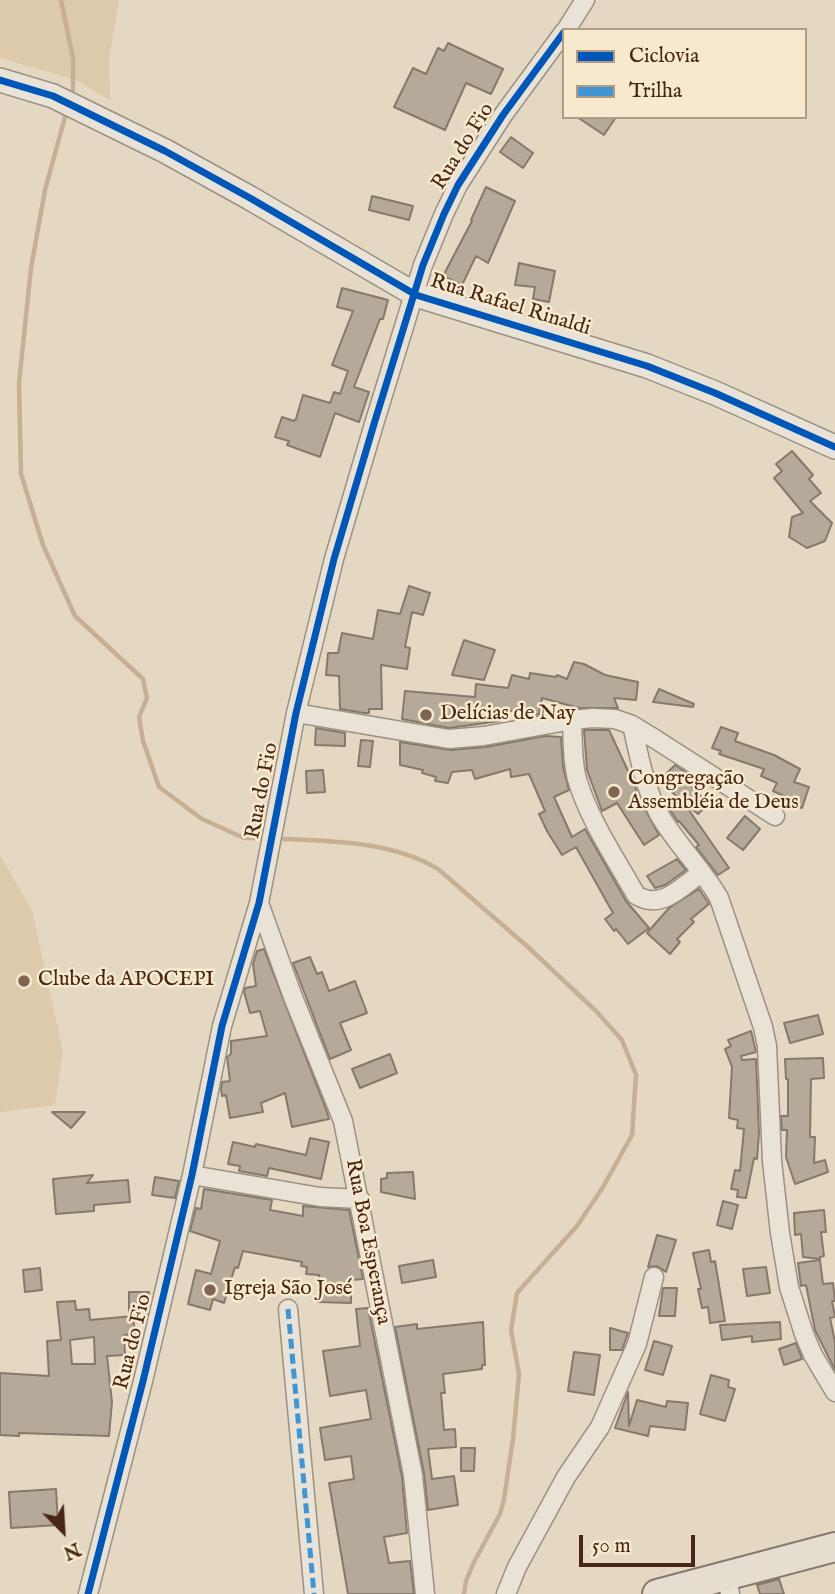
<!DOCTYPE html>
<html>
<head>
<meta charset="utf-8">
<style>
	body { margin:0 }
	#map { position:relative; width:835px; height:1594px; overflow:hidden; background:#e4d8c2; font-family:"IM FELL English",serif }
	canvas { display:block }
	.legend { position:absolute; left:562px; top:28px; width:245px; height:91px; box-sizing:border-box; background:#f7e9ce; border:2px solid #b19b84; margin:0; padding:9px 12px; list-style:none; font-size:21px; color:#482515 }
	.legend li { display:flex; align-items:center; gap:14px; height:35px }
	.legend b { width:35px; border:2px solid #b19b84 }
	.north { position:absolute; left:28px; top:1496px; width:70px; height:70px; -webkit-text-stroke:5px #f7e9ce; paint-order:stroke; rotate:156deg; font-size:19px; font-weight:700; line-height:28px; text-align:center; color:#482515 }
	.north::after { content:''; display:block; margin:auto; width:24px; height:32px; background:#482515; clip-path:polygon(50% 0,100% 100%,50% 72%,0 100%) }
	.scale { position:absolute; left:579px; top:1535px; width:116px; height:32px; box-sizing:border-box; border:4px solid #482515; border-top:0; padding-left:9px; font-size:21px; line-height:24px; white-space:nowrap; color:#482515; -webkit-text-stroke:5px #f7e9ce; paint-order:stroke }
</style>
</head>
<body>
<div id="map">
<canvas width="835" height="1594"></canvas>
<ul class="legend">
<li><b style="height:9px;background:#0057b8"></b>Ciclovia</li>
<li><b style="height:9px;background:#4095d3"></b>Trilha</li>
</ul>
<div class="north">N</div>
<div class="scale">50 m</div>
</div>
<script>
const c = document.querySelector('canvas').getContext('2d');
c.lineJoin = 'round';
function fill(path, color) { c.fillStyle = color; c.fill(path, 'evenodd'); }
function trace(path, color, width, dash) { c.strokeStyle = color; c.lineWidth = width; c.lineCap = dash ? 'butt' : 'round'; c.setLineDash(dash || []); c.stroke(path); }
function drawText(font, color, halo, rows, align = 'center') {
  c.font = font + ' "IM FELL English",serif'; c.lineWidth = 5; c.setLineDash([]); c.textBaseline = 'middle'; c.strokeStyle = halo; c.fillStyle = color; for (const [text, x, y, turn = 0] of rows) {
    c.save(); c.translate(x, y); c.rotate((+turn || 0) * Math.PI / 180); c.textAlign = isNaN(turn) ? turn : align; if (halo) c.strokeText(text, 0, 0); c.fillText(text, 0, 0); c.restore();
  }
}
const green = new Path2D(`
	M 0,0 L 119,0 L 109,59 L 110,100 L 76,80 L 0,58 Z
	M 0,855 L 32,910 L 63,1052 L 55,1105 L 0,1112 Z`);
const stream = new Path2D(`
	M 61,0 L 73,58 L 73,90
	M 65,117 L 45,190 L 31,268 L 19,383 L 21,474 L 43,545 L 75,616 L 143,679 L 147,698 L 139,717 L 143,741 L 159,787 L 202,819 L 244,838 L 259,838
	M 284,839 C 334,841 394,842 438,869 L 528,947 L 596,1011 L 622,1040 L 636,1075 L 632,1135 L 603,1187 L 577,1226 L 517,1293 L 511,1330 L 519,1374 L 513,1439 L 504,1499 L 500,1514 L 474,1562 L 466,1581 L 464,1594`);
const building = new Path2D(`
	M 448,43 L 503,69 L 491,94 L 466,83 L 445,130 L 394,107 L 413,68 L 426,74 L 438,48 L 444,51 Z
	M 577,117 L 616,117 L 604,135 Z
	M 511,137 L 533,153 L 523,168 L 500,152 Z
	M 486,187 L 515,201 L 488,263 L 476,256 L 462,285 L 443,276 L 472,221 L 471,220 Z
	M 372,196 L 413,206 L 409,220 L 369,210 Z
	M 519,263 L 555,271 L 549,302 L 533,299 L 535,287 L 515,285 Z
	M 342,288 L 388,300 L 383,319 L 380,319 L 354,387 L 369,392 L 359,422 L 335,413 L 320,457 L 287,445 L 289,441 L 275,437 L 282,417 L 294,421 L 296,419 L 303,395 L 330,403 L 334,392 L 340,394 L 348,371 L 332,365 L 353,311 L 337,307 Z
	M 792,451 L 813,475 L 809,479 L 821,493 L 810,501 L 832,523 L 825,541 L 807,548 L 789,537 L 792,517 L 803,513 L 774,478 L 782,471 L 776,464 Z
	M 409,586 L 430,593 L 423,615 L 412,612 L 405,647 L 410,648 L 407,669 L 381,665 L 382,709 L 369,709 L 369,713 L 364,713 L 340,709 L 339,676 L 326,675 L 328,653 L 338,653 L 342,633 L 373,639 L 378,610 L 400,614 Z
	M 464,640 L 495,650 L 484,680 L 452,675 Z
	M 574,662 L 584,664 L 605,675 L 638,682 L 636,700 L 614,698 L 618,708 L 579,708 L 542,698 L 539,714 L 534,715 L 502,709 L 500,721 L 449,728 L 402,719 L 405,691 L 475,697 L 476,684 L 508,688 L 512,675 L 529,679 L 530,673 L 556,677 L 557,675 L 567,679 Z
	M 659,689 L 694,704 L 693,707 L 653,702 Z
	M 721,727 L 738,733 L 735,741 L 774,755 L 800,769 L 794,782 L 809,787 L 802,808 L 789,803 L 791,799 L 773,791 L 777,783 L 761,776 L 764,769 L 719,754 L 721,751 L 712,748 Z
	M 316,728 L 345,733 L 345,746 L 315,745 Z
	M 584,730 L 609,730 L 635,786 L 637,794 L 659,835 L 644,845 L 617,803 L 602,811 L 587,770 Z
	M 545,736 L 561,737 L 563,767 L 569,790 L 554,797 L 572,837 L 585,829 L 626,901 L 649,928 L 628,944 L 616,929 L 614,931 L 605,919 L 613,913 L 576,847 L 562,855 L 547,831 L 539,814 L 545,811 L 529,774 L 511,777 L 510,769 L 475,779 L 472,770 L 452,772 L 448,783 L 435,781 L 436,777 L 422,773 L 423,770 L 400,765 L 400,742 L 450,750 L 486,747 Z
	M 361,740 L 373,741 L 370,767 L 358,766 Z
	M 675,765 L 694,778 L 688,783 L 708,804 L 698,814 L 684,803 L 729,868 L 718,875 L 696,847 L 699,845 L 679,821 L 678,822 L 668,807 L 678,798 L 660,780 Z
	M 323,770 L 325,792 L 307,793 L 306,771 Z
	M 745,816 L 760,829 L 743,850 L 727,838 Z
	M 677,859 L 686,870 L 665,885 L 655,888 L 647,876 Z
	M 699,889 L 709,904 L 691,919 L 694,922 L 677,939 L 680,942 L 670,954 L 647,933 L 669,908 Z
	M 264,949 L 327,1112 L 329,1119 L 292,1127 L 285,1093 L 261,1103 L 263,1112 L 230,1118 L 226,1095 L 222,1096 L 221,1089 L 222,1082 L 230,1081 L 227,1057 L 231,1054 L 231,1041 L 267,1036 L 260,1011 L 250,1013 L 244,992 L 245,988 L 256,986 L 253,964 L 257,951 Z
	M 310,957 L 317,974 L 322,972 L 329,991 L 355,981 L 367,1013 L 340,1023 L 351,1050 L 330,1059 L 293,963 Z
	M 818,1015 L 823,1034 L 790,1043 L 784,1023 Z
	M 751,1031 L 756,1052 L 741,1056 L 742,1060 L 756,1059 L 759,1133 L 757,1159 L 754,1158 L 746,1198 L 737,1197 L 738,1190 L 731,1189 L 735,1170 L 740,1171 L 744,1129 L 737,1128 L 738,1120 L 729,1118 L 732,1067 L 725,1049 L 731,1046 L 728,1040 Z
	M 390,1054 L 397,1073 L 360,1088 L 352,1069 Z
	M 823,1058 L 824,1078 L 811,1079 L 810,1137 L 815,1137 L 814,1163 L 825,1160 L 828,1172 L 795,1184 L 786,1157 L 787,1130 L 782,1130 L 781,1116 L 788,1116 L 788,1079 L 786,1079 L 785,1059 Z
	M 52,1112 L 85,1112 L 71,1128 Z
	M 310,1138 L 329,1142 L 321,1179 L 269,1168 L 267,1176 L 239,1171 L 240,1166 L 228,1164 L 233,1142 L 255,1147 L 256,1144 L 306,1155 Z
	M 413,1172 L 415,1199 L 381,1192 L 381,1179 L 387,1178 L 387,1173 Z
	M 93,1175 L 87,1183 L 128,1180 L 130,1202 L 94,1205 L 94,1211 L 56,1214 L 53,1179 Z
	M 155,1177 L 179,1181 L 175,1198 L 152,1195 Z
	M 204,1189 L 272,1200 L 270,1210 L 303,1216 L 303,1206 L 349,1210 L 363,1279 L 351,1280 L 351,1303 L 318,1302 L 319,1275 L 306,1274 L 307,1267 L 301,1266 L 302,1262 L 243,1251 L 238,1268 L 235,1267 L 224,1303 L 213,1299 L 210,1310 L 188,1304 L 196,1270 L 211,1274 L 220,1241 L 190,1231 L 196,1208 L 201,1209 Z
	M 723,1201 L 738,1205 L 732,1229 L 717,1225 Z
	M 824,1210 L 826,1232 L 821,1232 L 824,1256 L 820,1257 L 820,1259 L 803,1257 L 801,1234 L 795,1235 L 794,1213 Z
	M 657,1235 L 676,1240 L 666,1272 L 657,1266 L 648,1267 Z
	M 709,1250 L 711,1262 L 715,1261 L 725,1321 L 710,1323 L 708,1307 L 702,1308 L 698,1289 L 701,1289 L 693,1253 Z
	M 433,1260 L 436,1277 L 402,1283 L 399,1266 Z
	M 820,1260 L 823,1284 L 833,1283 L 835,1301 L 832,1301 L 835,1317 L 830,1318 L 835,1342 L 835,1370 L 815,1330 L 806,1285 L 801,1286 L 798,1263 Z
	M 766,1267 L 770,1293 L 747,1296 L 743,1269 Z
	M 40,1268 L 42,1290 L 25,1292 L 23,1270 Z
	M 663,1288 L 677,1288 L 675,1316 L 659,1316 Z
	M 129,1292 L 149,1292 L 147,1314 L 129,1315 Z
	M 75,1301 L 76,1310 L 89,1309 L 90,1320 L 133,1316 L 135,1334 L 124,1335 L 125,1355 L 107,1356 L 112,1402 L 109,1436 L 19,1433 L 19,1436 L 0,1435 L 0,1373 L 49,1376 L 47,1341 L 61,1340 L 57,1302 ZM 94,1337 L 95,1364 L 72,1364 L 70,1340 Z
	M 368,1308 L 402,1477 L 407,1533 L 384,1537 L 389,1563 L 410,1561 L 414,1594 L 348,1594 L 329,1483 L 354,1479 L 351,1456 L 325,1460 L 320,1428 L 371,1419 L 366,1390 L 330,1396 L 323,1351 L 360,1346 L 356,1309 Z
	M 483,1322 L 485,1365 L 482,1365 L 482,1369 L 443,1374 L 445,1393 L 441,1393 L 444,1430 L 455,1429 L 456,1447 L 428,1449 L 432,1479 L 454,1476 L 458,1505 L 428,1510 L 424,1473 L 395,1327 L 417,1324 L 417,1329 Z
	M 780,1322 L 781,1339 L 752,1342 L 752,1336 L 722,1340 L 720,1325 Z
	M 610,1328 L 628,1333 L 622,1350 L 610,1350 Z
	M 654,1341 L 672,1346 L 663,1375 L 645,1370 Z
	M 796,1343 L 802,1359 L 784,1365 L 779,1349 Z
	M 574,1352 L 600,1355 L 594,1395 L 568,1391 Z
	M 711,1375 L 729,1380 L 728,1387 L 735,1389 L 725,1421 L 700,1414 Z
	M 628,1392 L 629,1426 L 637,1400 L 666,1407 L 667,1401 L 688,1403 L 685,1430 L 650,1426 L 648,1436 L 615,1428 Z
	M 461,1448 L 475,1448 L 474,1471 L 461,1471 Z
	M 56,1489 L 58,1525 L 11,1528 L 9,1492 Z
	M 779,1579 L 784,1594 L 760,1594 L 757,1585 Z`);
const minor = new Path2D(`
	M 566,30 L 585,0
	M 296,713 L 449,739 L 484,736 L 572,720 L 593,718 L 615,719 L 632,725 L 655,739 L 775,816
	M 572,720 C 573,740 572,761 577,779 C 589,820 616,859 636,895 C 661,911 681,887 701,873
	M 632,725 C 639,755 644,786 659,814 C 676,844 702,868 719,898 L 763,1027 L 767,1046 L 772,1161 L 780,1233 L 789,1287 L 804,1334 L 813,1355 L 835,1392
	M 259,903 L 293,997 L 343,1121 L 413,1475 L 425,1594
	M 192,1175 L 320,1197 L 360,1199
	M 288,1309 L 314,1594
	M 727,1576 L 730,1594
	M 88,1594 L 143,1381 L 192,1175 L 222,1026 L 259,903 L 296,713 L 334,559 L 374,424 L 423,265 L 444,214 L 458,185 L 503,115 L 564,32
	M 506,1594 L 517,1567 L 566,1477 L 600,1427 L 637,1344 L 654,1277`);
const tertiary = new Path2D(`
	M 0,80 L 53,96 L 165,151 L 250,198 L 416,295 L 647,366 L 715,393 L 835,447`);
const primary = new Path2D(`
	M 657,1594 L 835,1547`);
const quiet = new Path2D(`
	M 288,1309 L 314,1594`);
const cycleway = new Path2D(`
	M 0,80 L 53,96 L 165,151 L 250,198 L 416,295 L 647,366 L 715,393 L 835,447
	M 88,1594 L 143,1381 L 192,1175 L 222,1026 L 259,903 L 296,713 L 334,559 L 374,424 L 423,265 L 444,214 L 458,185 L 503,115 L 564,32`);
const markers = [
	[426,715,7,"#7f6452"],
	[614,792,7,"#7f6452"],
	[24,981,7,"#7f6452"],
	[210,1290,7,"#7f6452"]
];
const streetNames = [
	["Rua do Fio",464,147,-58],
	["Rua Rafael Rinaldi",510,306,17],
	["Rua do Fio",263,791,-79],
	["Rua Boa Esperança",367,1242,79],
	["Rua do Fio",134,1342,-76]
];
const poiNames = [
	["Delícias de Nay",440,715],
	["Congregação",628,780],
	["Assembléia de Deus",628,804],
	["Clube da APOCEPI",38,981],
	["Igreja São José",224,1290]
];
fill(green, '#dccaab');
trace(stream, '#c6af92', 4.5);
fill(building, '#b5aa9a');
trace(building, '#85796c', 2);
trace(minor, '#9c9082', 21);
trace(tertiary, '#9c9082', 26);
trace(primary, '#85796c', 32);
trace(minor, '#e9e3d7', 18);
trace(tertiary, '#e9e3d7', 23);
trace(primary, '#e5ded0', 28);
trace(quiet, '#4095d3', 5, [10, 5]);
trace(cycleway, '#0057b8', 7);
for (const [x, y, r, color] of markers) { const dot = new Path2D(); dot.arc(x, y, r, 0, 2 * Math.PI); c.fillStyle = color; c.fill(dot); trace(dot, '#f7e9ce', 2.5); }
drawText('21px', '#482515', '#f7e9ce', streetNames);
drawText('21px', '#482515', '#f7e9ce', poiNames, 'left');
</script>
</body>
</html>
